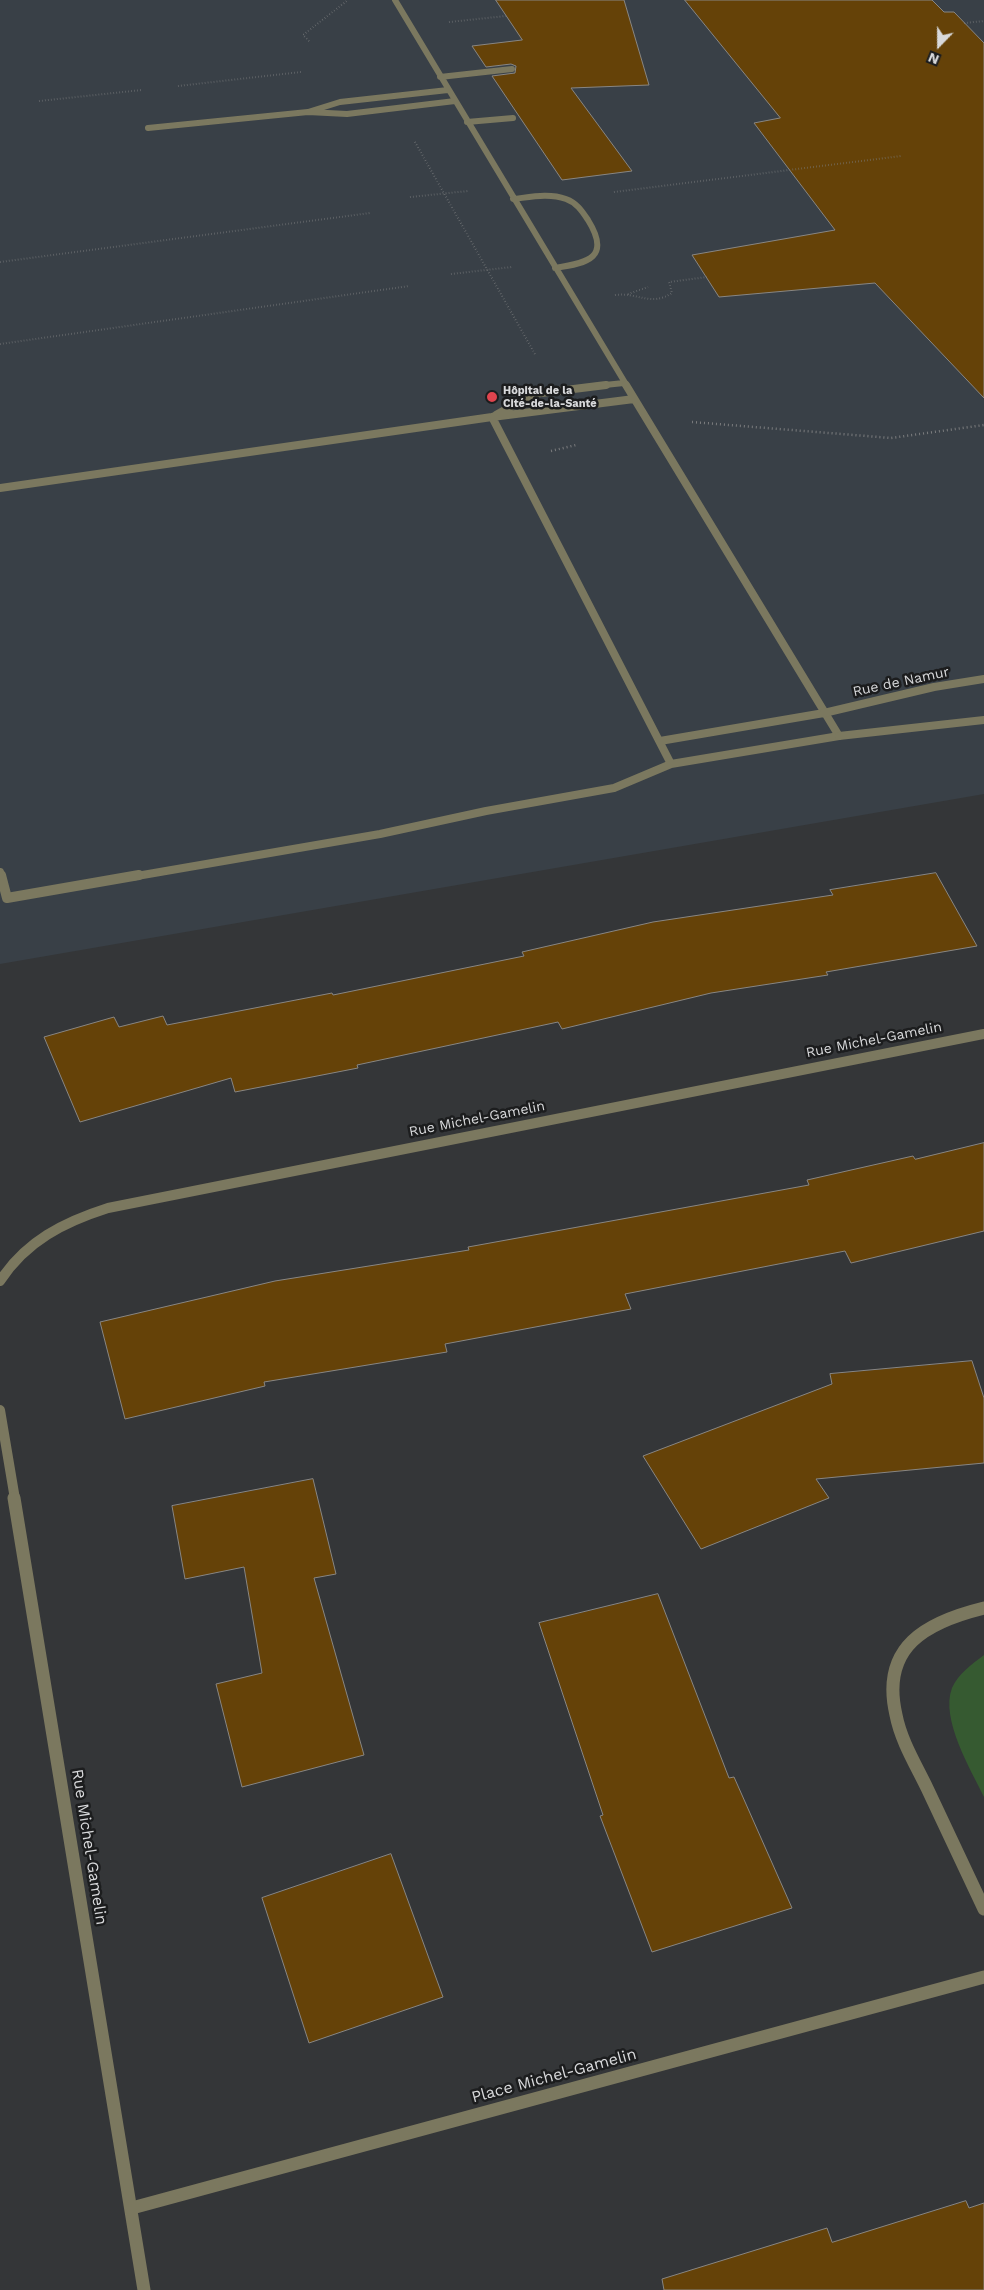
<!DOCTYPE html>
<html>
<head>
<meta charset="utf-8">
<style>
	body { margin:0 }
	#map { position:relative; width:984px; height:2290px; overflow:hidden; background:#343638; font-family:"Work Sans",sans-serif }
	canvas { display:block }
	.north { position:absolute; left:914px; top:20px; width:50px; height:50px; -webkit-text-stroke:4px #1c1d1e; paint-order:stroke; rotate:202deg; font-size:14px; font-weight:700; line-height:20px; text-align:center; color:#d8d9db }
	.north::after { content:''; display:block; margin:auto; width:18px; height:22px; background:#d8d9db; clip-path:polygon(50% 0,100% 100%,50% 72%,0 100%) }
</style>
</head>
<body>
<div id="map">
<canvas width="984" height="2290"></canvas>
<div class="north">N</div>
</div>
<script>
const c = document.querySelector('canvas').getContext('2d');
c.lineJoin = 'round';
function fill(path, color) { c.fillStyle = color; c.fill(path, 'evenodd'); }
function trace(path, color, width, dash) { c.strokeStyle = color; c.lineWidth = width; c.lineCap = dash ? 'butt' : 'round'; c.setLineDash(dash || []); c.stroke(path); }
function drawText(font, color, halo, rows, align = 'center') {
  c.font = font + ' "Work Sans",sans-serif'; c.lineWidth = 5; c.setLineDash([]); c.textBaseline = 'middle'; c.strokeStyle = halo; c.fillStyle = color; for (const [text, x, y, turn = 0] of rows) {
    c.save(); c.translate(x, y); c.rotate((+turn || 0) * Math.PI / 180); c.textAlign = isNaN(turn) ? turn : align; if (halo) c.strokeText(text, 0, 0); c.fillText(text, 0, 0); c.restore();
  }
}
const built = new Path2D(`
	M 0,0 L 984,0 L 984,794 L 0,964 Z`);
const green = new Path2D(`
	M 984,1655 L 984,1797 C 971,1770 940,1719 952,1688 C 958,1674 972,1664 984,1655 Z`);
const building = new Path2D(`
	M 496,0 L 624,0 L 649,85 L 571,88 L 632,171 L 562,180 L 492,76 L 515,73 L 516,66 L 511,64 L 486,67 L 472,46 L 522,40 Z
	M 685,0 L 932,0 L 944,12 L 954,12 L 984,43 L 984,398 L 875,283 L 719,297 L 692,255 L 835,230 L 754,123 L 780,118 Z
	M 936,873 L 977,946 L 826,972 L 828,975 L 711,993 L 562,1029 L 558,1022 L 357,1065 L 358,1068 L 235,1092 L 231,1078 L 80,1122 L 44,1037 L 114,1017 L 119,1027 L 163,1016 L 167,1025 L 332,993 L 333,995 L 524,956 L 522,952 L 653,922 L 833,895 L 830,890 Z
	M 984,1143 L 984,1231 L 851,1263 L 845,1251 L 625,1294 L 631,1309 L 445,1344 L 447,1352 L 264,1382 L 265,1386 L 125,1419 L 100,1322 L 275,1281 L 469,1250 L 468,1247 L 809,1185 L 807,1180 L 913,1156 L 915,1159 Z
	M 972,1361 L 984,1398 L 984,1463 L 816,1479 L 829,1498 L 701,1549 L 643,1456 L 832,1384 L 830,1374 Z
	M 313,1479 L 336,1574 L 314,1578 L 364,1755 L 242,1787 L 216,1684 L 262,1673 L 244,1567 L 185,1579 L 172,1506 Z
	M 658,1594 L 729,1778 L 734,1777 L 792,1908 L 652,1952 L 600,1816 L 603,1815 L 539,1623 Z
	M 391,1854 L 443,1997 L 309,2043 L 262,1898 Z
	M 966,2201 L 969,2208 L 984,2203 L 984,2290 L 664,2290 L 662,2279 L 827,2228 L 832,2242 Z`);
const pathFar1 = new Path2D(`
	M 449,22 L 506,16
	M 964,23 L 984,21
	M 309,41 L 303,35 L 348,0
	M 178,86 L 301,72
	M 39,101 L 142,90
	M 415,142 L 536,356
	M 614,192 L 901,156
	M 410,197 L 468,191
	M 0,262 L 370,213
	M 451,274 L 512,267
	M 628,294 L 648,287
	M 615,295 C 637,292 651,307 672,293 L 669,282 L 707,277
	M 0,344 L 409,286`);
const path = new Path2D(`
	M 692,422 L 891,438 L 984,425
	M 551,451 L 576,445`);
const serviceFar2 = new Path2D(`
	M 395,0 L 627,386
	M 440,77 L 512,69
	M 448,90 L 340,102 L 308,112 L 347,114 L 455,101
	M 467,122 L 513,118
	M 148,128 L 308,112
	M 513,199 C 531,197 549,193 566,199 C 577,203 582,211 588,220 C 611,257 589,263 555,268
	M 595,386 L 624,383`);
const serviceFar1 = new Path2D(`
	M 626,385 L 839,736 L 671,764
	M 496,415 L 533,394 L 606,385
	M 0,488 L 492,417 L 634,399
	M 660,741 L 824,713
	M 0,872 L 1,877
	M 131,877 L 380,834 L 486,811 L 614,788 L 671,764 L 492,417`);
const service = new Path2D(`
	M 1,875 L 7,898 L 139,875`);
const minorFar2 = new Path2D(`
	M 824,713 L 934,687 L 984,679
	M 839,736 L 984,720`);
const minorFar1 = new Path2D(`
	M 0,1281 C 26,1241 64,1222 108,1208 L 984,1034
	M 0,1410 L 15,1499`);
const minor = new Path2D(`
	M 14,1498 L 144,2290
	M 984,1608 C 927,1622 880,1646 896,1715 C 901,1741 916,1765 927,1788 C 946,1829 965,1869 984,1909
	M 132,2208 L 984,1977`);
const markers = [
	[492,397,6,"#e0444e"]
];
const farPoinames = [
	["Hôpital de la",503,391],
	["Cité-de-la-Santé",503,404]
];
const streetNames = [
	["Rue de Namur",901,682,-12],
	["Rue Michel-Gamelin",874,1040,-11],
	["Rue Michel-Gamelin",477,1119,-11]
];
const nearStreetnames = [
	["Rue Michel-Gamelin",89,1847,81],
	["Place Michel-Gamelin",554,2076,-15]
];
fill(built, '#394047');
fill(green, '#365a31');
fill(building, '#654208');
trace(building, '#888683', 1);
trace(pathFar1, '#7b7c7e', 2, [0.5, 2.5]);
trace(path, '#7b7c7e', 2.5, [1, 3]);
trace(serviceFar2, '#7b785f', 6);
trace(serviceFar1, '#7b785f', 8);
trace(service, '#7b785f', 10);
trace(minorFar2, '#7b785f', 8);
trace(minorFar1, '#7b785f', 10);
trace(minor, '#7b785f', 13);
for (const [x, y, r, color] of markers) { const dot = new Path2D(); dot.arc(x, y, r, 0, 2 * Math.PI); c.fillStyle = color; c.fill(dot); trace(dot, '#1c1d1e', 2); }
drawText('bold 11px', '#d8d9db', '#1c1d1e', farPoinames, 'left');
drawText('14px', '#d8d9db', '#1c1d1e', streetNames);
drawText('16px', '#d8d9db', '#1c1d1e', nearStreetnames);
</script>
</body>
</html>
